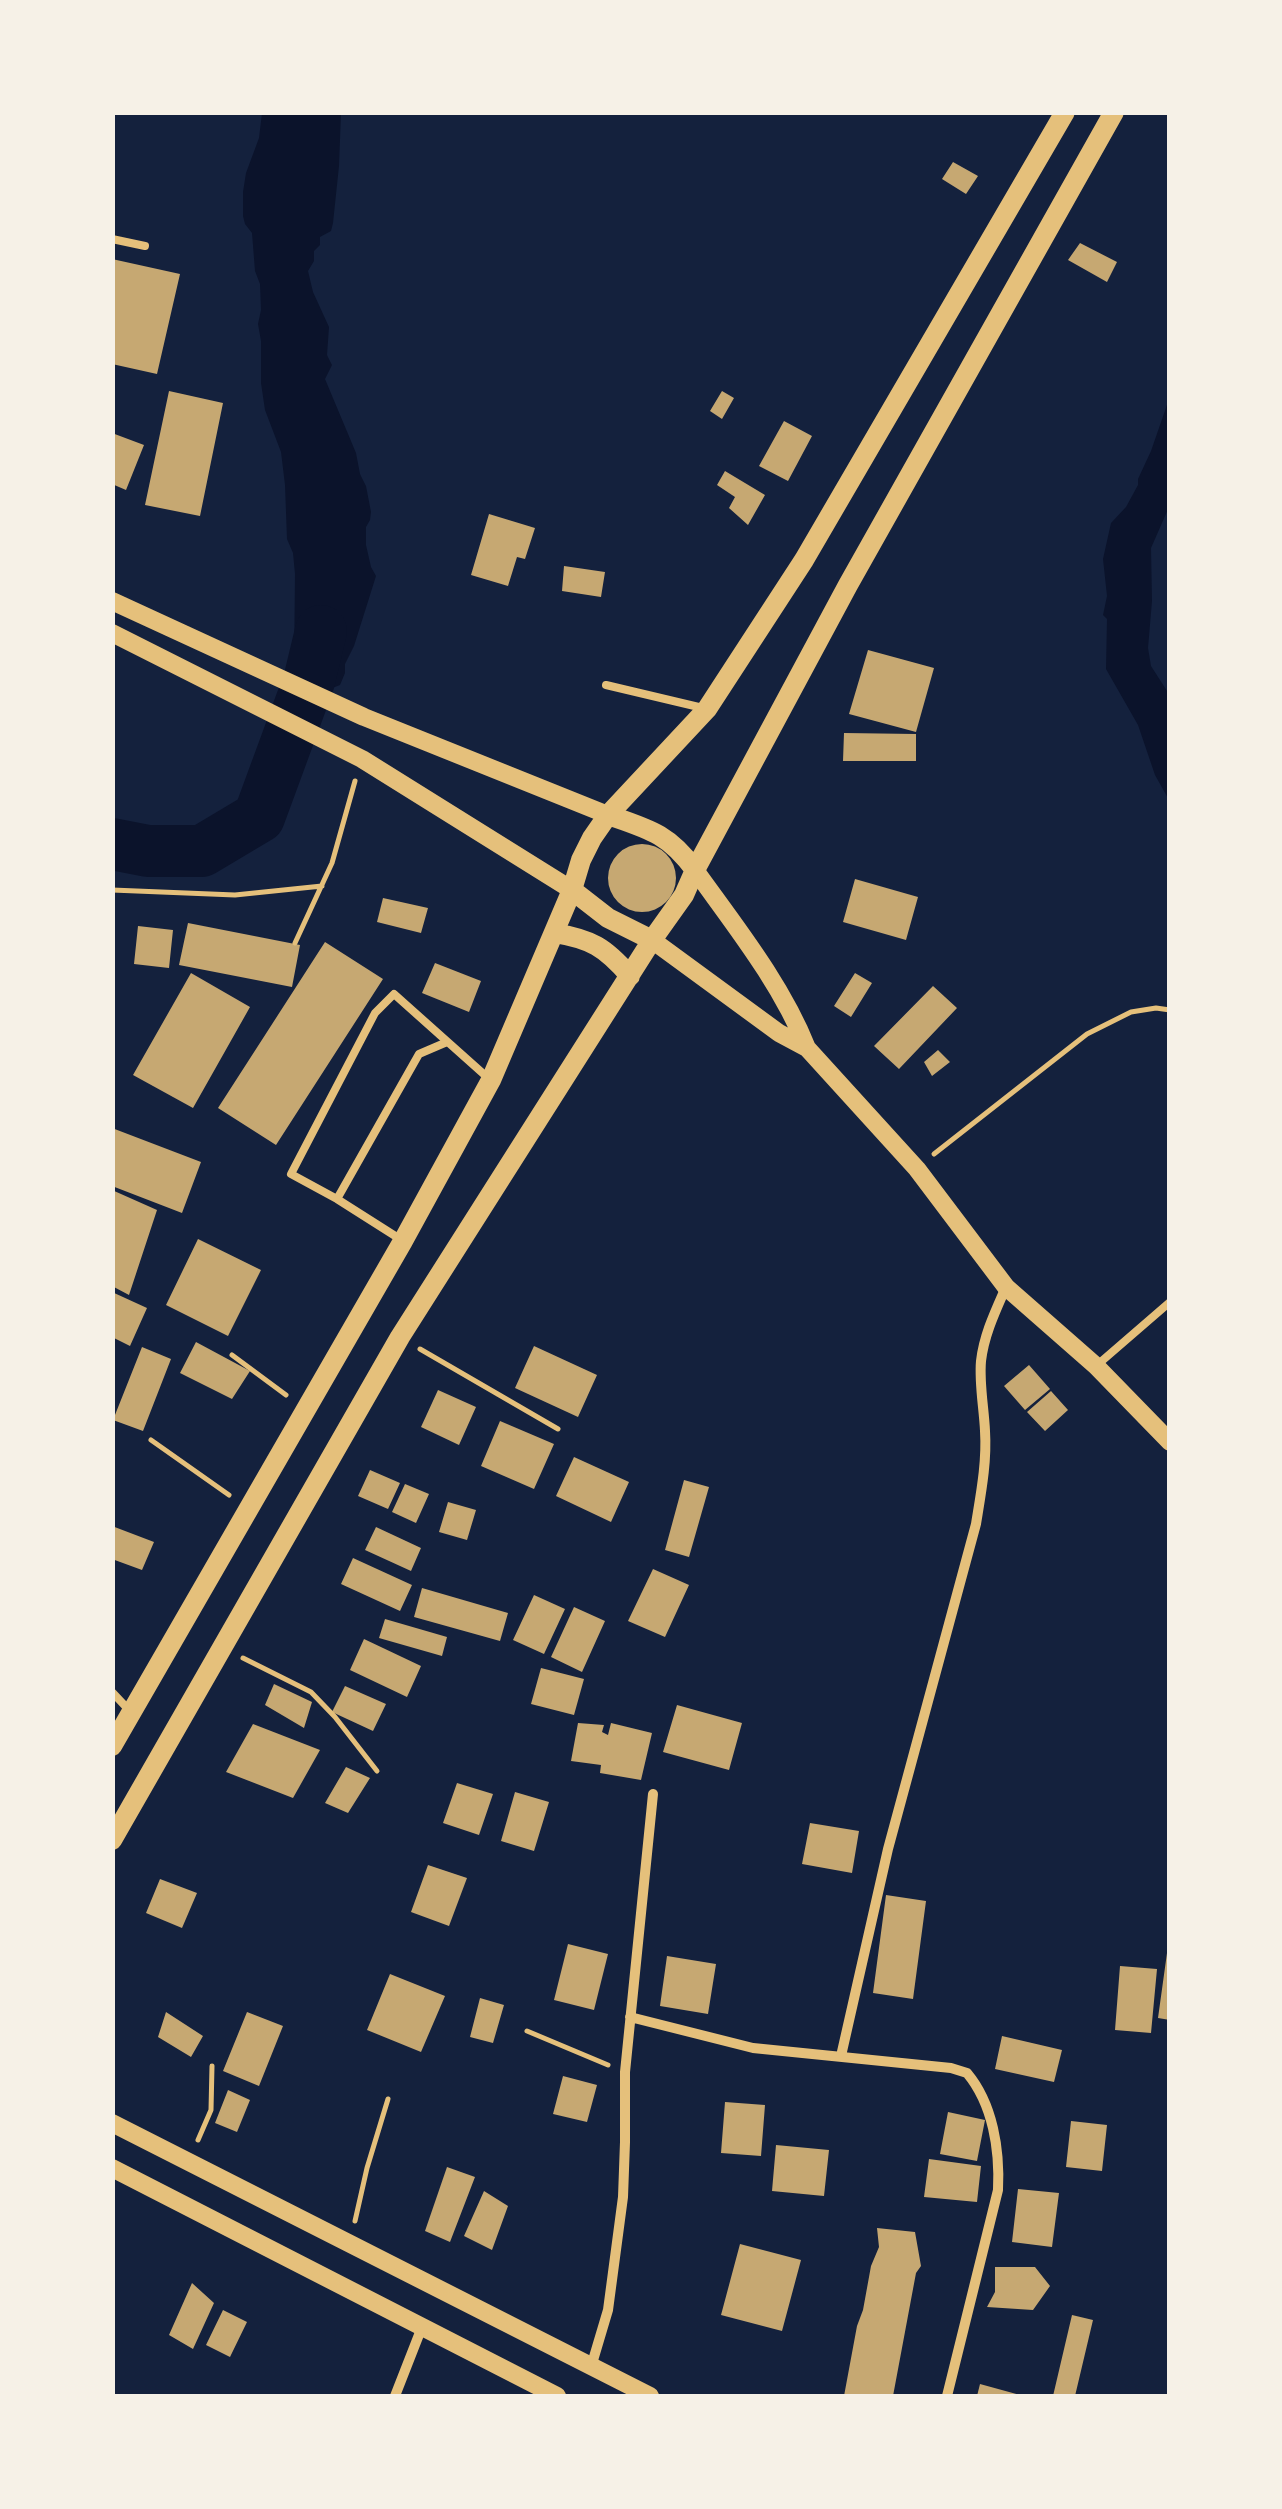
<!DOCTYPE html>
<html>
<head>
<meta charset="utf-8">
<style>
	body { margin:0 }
	#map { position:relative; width:1282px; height:2509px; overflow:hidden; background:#14213d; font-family:"Exo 2",sans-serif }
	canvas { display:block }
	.frame { position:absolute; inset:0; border:115px solid #f6f1e7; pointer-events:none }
</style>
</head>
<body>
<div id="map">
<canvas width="1282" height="2509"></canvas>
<div class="frame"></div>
</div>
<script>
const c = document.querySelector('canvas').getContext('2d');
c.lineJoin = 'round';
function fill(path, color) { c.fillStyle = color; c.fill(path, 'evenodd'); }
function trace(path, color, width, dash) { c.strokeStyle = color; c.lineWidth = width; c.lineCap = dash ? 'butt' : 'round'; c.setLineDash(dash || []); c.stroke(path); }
const water = new Path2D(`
	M 262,113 L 341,113 L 339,166 L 333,223 L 331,231 L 320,237 L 320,245 L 314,251 L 314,261 L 308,271 L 313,292 L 329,327 L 327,355 L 332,365 L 325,379 L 356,453 L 360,474 L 366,486 L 371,512 L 370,520 L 366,527 L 366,545 L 371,567 L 376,576 L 354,646 L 345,664 L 345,673 L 340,685 L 327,690 L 294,671 L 295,574 L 293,553 L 287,539 L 285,485 L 281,452 L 265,410 L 261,383 L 261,341 L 258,324 L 261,310 L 260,284 L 255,271 L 252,233 L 245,224 L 243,216 L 243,192 L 246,173 L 259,138 Z
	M 1169,399 L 1169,507 L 1151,548 L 1152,601 L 1148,648 L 1151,666 L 1169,694 L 1169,800 L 1155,775 L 1138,725 L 1106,669 L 1107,619 L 1103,615 L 1107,596 L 1103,559 L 1111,523 L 1126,507 L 1138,485 L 1138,479 L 1151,451 Z`);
const river = new Path2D(`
	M 112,844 L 148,851 L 202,851 L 259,817 L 309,681 L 321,631`);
const building = new Path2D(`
	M 953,162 L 978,176 L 966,194 L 942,179 Z
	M 1080,243 L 1117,262 L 1107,282 L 1068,260 Z
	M 112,259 L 180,274 L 157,374 L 112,364 Z
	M 169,391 L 223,403 L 200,516 L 145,505 Z
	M 722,391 L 734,398 L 722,419 L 710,411 Z
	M 784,421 L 812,436 L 788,481 L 759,466 Z
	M 112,433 L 144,445 L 126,490 L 112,484 Z
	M 725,471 L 765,495 L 748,525 L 729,508 L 735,497 L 717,485 Z
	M 489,514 L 535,528 L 525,559 L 517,557 L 508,586 L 471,575 Z
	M 564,566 L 605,572 L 601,597 L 562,591 Z
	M 868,650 L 934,668 L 916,732 L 849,714 Z
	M 844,733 L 916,734 L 916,761 L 843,761 Z
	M608 878a34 34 0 1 1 68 0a34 34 0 1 1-68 0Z
	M 855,879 L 918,897 L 906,940 L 843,922 Z
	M 383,898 L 428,908 L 421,933 L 377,922 Z
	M 188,923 L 300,945 L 292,987 L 179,965 Z
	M 138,926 L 173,930 L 169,968 L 134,964 Z
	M 325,942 L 383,979 L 276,1145 L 218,1108 Z
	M 435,963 L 481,981 L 469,1012 L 422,993 Z
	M 191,973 L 250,1007 L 193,1108 L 133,1075 Z
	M 855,973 L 872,983 L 851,1017 L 834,1006 Z
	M 933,986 L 957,1008 L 899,1069 L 874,1046 Z
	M 938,1050 L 950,1062 L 932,1076 L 924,1062 Z
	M 112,1128 L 201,1162 L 182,1213 L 112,1186 Z
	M 112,1190 L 157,1210 L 129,1295 L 112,1286 Z
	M 198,1239 L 261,1270 L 228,1336 L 166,1305 Z
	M 112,1292 L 147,1308 L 130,1346 L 112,1337 Z
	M 196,1342 L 250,1371 L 232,1399 L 180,1373 Z
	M 534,1346 L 597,1375 L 578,1417 L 515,1388 Z
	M 142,1347 L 171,1359 L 143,1431 L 113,1420 Z
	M 1029,1365 L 1050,1389 L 1025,1410 L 1004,1386 Z
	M 438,1390 L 476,1407 L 459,1445 L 421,1427 Z
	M 1051,1391 L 1068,1410 L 1045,1431 L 1027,1412 Z
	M 500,1421 L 554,1444 L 534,1489 L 481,1466 Z
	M 574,1457 L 629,1482 L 611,1522 L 556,1496 Z
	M 370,1470 L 400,1483 L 388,1509 L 358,1496 Z
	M 684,1480 L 709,1487 L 689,1557 L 665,1550 Z
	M 405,1484 L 429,1494 L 416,1523 L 392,1512 Z
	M 448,1502 L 476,1510 L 467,1540 L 439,1532 Z
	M 112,1526 L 154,1542 L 142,1570 L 112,1559 Z
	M 376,1527 L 421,1548 L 411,1571 L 365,1550 Z
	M 353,1558 L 412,1585 L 400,1611 L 341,1584 Z
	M 653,1569 L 689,1585 L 665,1637 L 628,1621 Z
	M 422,1588 L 508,1613 L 500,1641 L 414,1617 Z
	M 534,1595 L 565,1609 L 544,1654 L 513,1640 Z
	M 574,1607 L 605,1621 L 582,1672 L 551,1657 Z
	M 385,1619 L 447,1637 L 442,1656 L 379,1638 Z
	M 364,1639 L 421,1666 L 407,1697 L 350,1670 Z
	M 541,1668 L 584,1679 L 574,1715 L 531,1704 Z
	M 274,1684 L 312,1702 L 304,1728 L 265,1705 Z
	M 345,1686 L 386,1704 L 373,1731 L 332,1712 Z
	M 677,1705 L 742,1723 L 729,1770 L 663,1752 Z
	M 578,1723 L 604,1725 L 602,1732 L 608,1735 L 611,1723 L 652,1733 L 641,1780 L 600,1773 L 601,1765 L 571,1761 Z
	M 253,1724 L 320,1750 L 293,1798 L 226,1772 Z
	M 346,1767 L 370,1778 L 348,1813 L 325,1803 Z
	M 457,1783 L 493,1794 L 479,1835 L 443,1823 Z
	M 515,1792 L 549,1802 L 534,1851 L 501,1841 Z
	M 810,1823 L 859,1831 L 852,1873 L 802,1864 Z
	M 428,1865 L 467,1878 L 449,1926 L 411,1912 Z
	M 160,1879 L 197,1893 L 182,1928 L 146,1913 Z
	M 886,1895 L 926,1901 L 913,1999 L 873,1993 Z
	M 568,1944 L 608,1954 L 594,2010 L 554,2000 Z
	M 1167,1953 L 1170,1953 L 1170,2020 L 1158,2018 Z
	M 667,1956 L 716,1964 L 708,2014 L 660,2006 Z
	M 1120,1966 L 1157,1969 L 1151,2033 L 1115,2030 Z
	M 390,1974 L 445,1996 L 421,2052 L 367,2030 Z
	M 480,1998 L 504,2005 L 493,2043 L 470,2037 Z
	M 166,2012 L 203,2036 L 191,2057 L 158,2037 Z
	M 247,2012 L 283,2026 L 259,2086 L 223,2071 Z
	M 1002,2036 L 1062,2050 L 1054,2082 L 995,2069 Z
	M 563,2076 L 597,2085 L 587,2122 L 553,2114 Z
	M 228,2090 L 250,2100 L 237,2132 L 215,2123 Z
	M 725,2102 L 765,2105 L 761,2156 L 721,2153 Z
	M 948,2112 L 985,2120 L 977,2161 L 940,2154 Z
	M 1071,2121 L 1107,2125 L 1102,2171 L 1066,2167 Z
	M 776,2145 L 829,2150 L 824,2196 L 772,2191 Z
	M 929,2159 L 981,2166 L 977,2202 L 924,2197 Z
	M 447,2167 L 475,2177 L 450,2242 L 425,2231 Z
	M 1018,2189 L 1059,2193 L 1052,2247 L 1012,2242 Z
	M 484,2191 L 508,2206 L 492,2250 L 464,2236 Z
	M 877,2228 L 915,2232 L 921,2266 L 916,2273 L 893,2396 L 844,2396 L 857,2326 L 863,2310 L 871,2266 L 879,2247 Z
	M 740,2244 L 801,2260 L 782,2331 L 721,2315 Z
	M 995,2267 L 1035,2267 L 1050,2286 L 1033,2310 L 987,2307 L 995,2292 Z
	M 192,2283 L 214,2303 L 193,2349 L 169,2335 Z
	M 223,2310 L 247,2322 L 230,2357 L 206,2345 Z
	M 1072,2315 L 1093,2320 L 1075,2396 L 1053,2396 Z
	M 980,2384 L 1020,2395 L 1019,2396 L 977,2396 Z`);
const path = new Path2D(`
	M 112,890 L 235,895 L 322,886
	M 295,943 L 332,863 L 355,781
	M 934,1154 L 1087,1034 L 1131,1012 L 1156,1008 L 1170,1010
	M 420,1349 L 558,1429
	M 232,1355 L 286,1395
	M 151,1440 L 229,1495
	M 243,1658 L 311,1692 L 335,1717 L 377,1771
	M 527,2031 L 608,2065
	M 198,2140 L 211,2110 L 212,2066
	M 355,2221 L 367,2168 L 388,2099`);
const service = new Path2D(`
	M 112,239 L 145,246
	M 606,685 L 703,708
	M 337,1199 L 419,1054 L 447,1042
	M 400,1239 L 337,1199 L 291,1174 L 375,1013 L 394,994 L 487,1077
	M 1096,1366 L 1170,1302
	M 112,1692 L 128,1709`);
const minor = new Path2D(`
	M 630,2017 L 753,2048 L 951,2068 L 967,2073 C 993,2104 1000,2150 998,2190 L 947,2396
	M 841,2056 L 888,1849 L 976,1524 C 981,1493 987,1462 985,1431 C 984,1408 979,1384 981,1361 C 984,1335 995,1312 1006,1287
	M 591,2367 L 608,2310 L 623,2197 L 625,2142 L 625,2072 L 653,1794
	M 395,2396 L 422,2327`);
const tertiary = new Path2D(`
	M 112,601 L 364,717 L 608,815
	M 112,633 L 362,759 L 572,890
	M 695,870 C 735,926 781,983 807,1048
	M 652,940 L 779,1033 L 807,1048 L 917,1169 L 1006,1287 L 1096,1366 L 1170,1442
	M 112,2123 L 650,2396
	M 112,2168 L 557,2396`);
const secondary = new Path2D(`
	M 608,815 C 649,829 669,834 695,870
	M 572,890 L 608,918 L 652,940
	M 554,933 C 591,939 605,947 630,976
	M 112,1746 L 403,1241 L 491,1080 L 572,890 L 581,860 L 592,838 L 608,815 L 707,709 L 804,560 L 1065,112
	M 112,1840 L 400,1337 L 652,940 L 684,895 L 695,870 L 848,585 L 1114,112`);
fill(water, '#0b132b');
trace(river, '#0b132b', 52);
fill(building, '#c6a872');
trace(path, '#e5c07b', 5);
trace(service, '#e5c07b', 8);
trace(minor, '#e5c07b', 10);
trace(tertiary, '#e5c07b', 18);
trace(secondary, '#e5c07b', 20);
</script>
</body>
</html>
